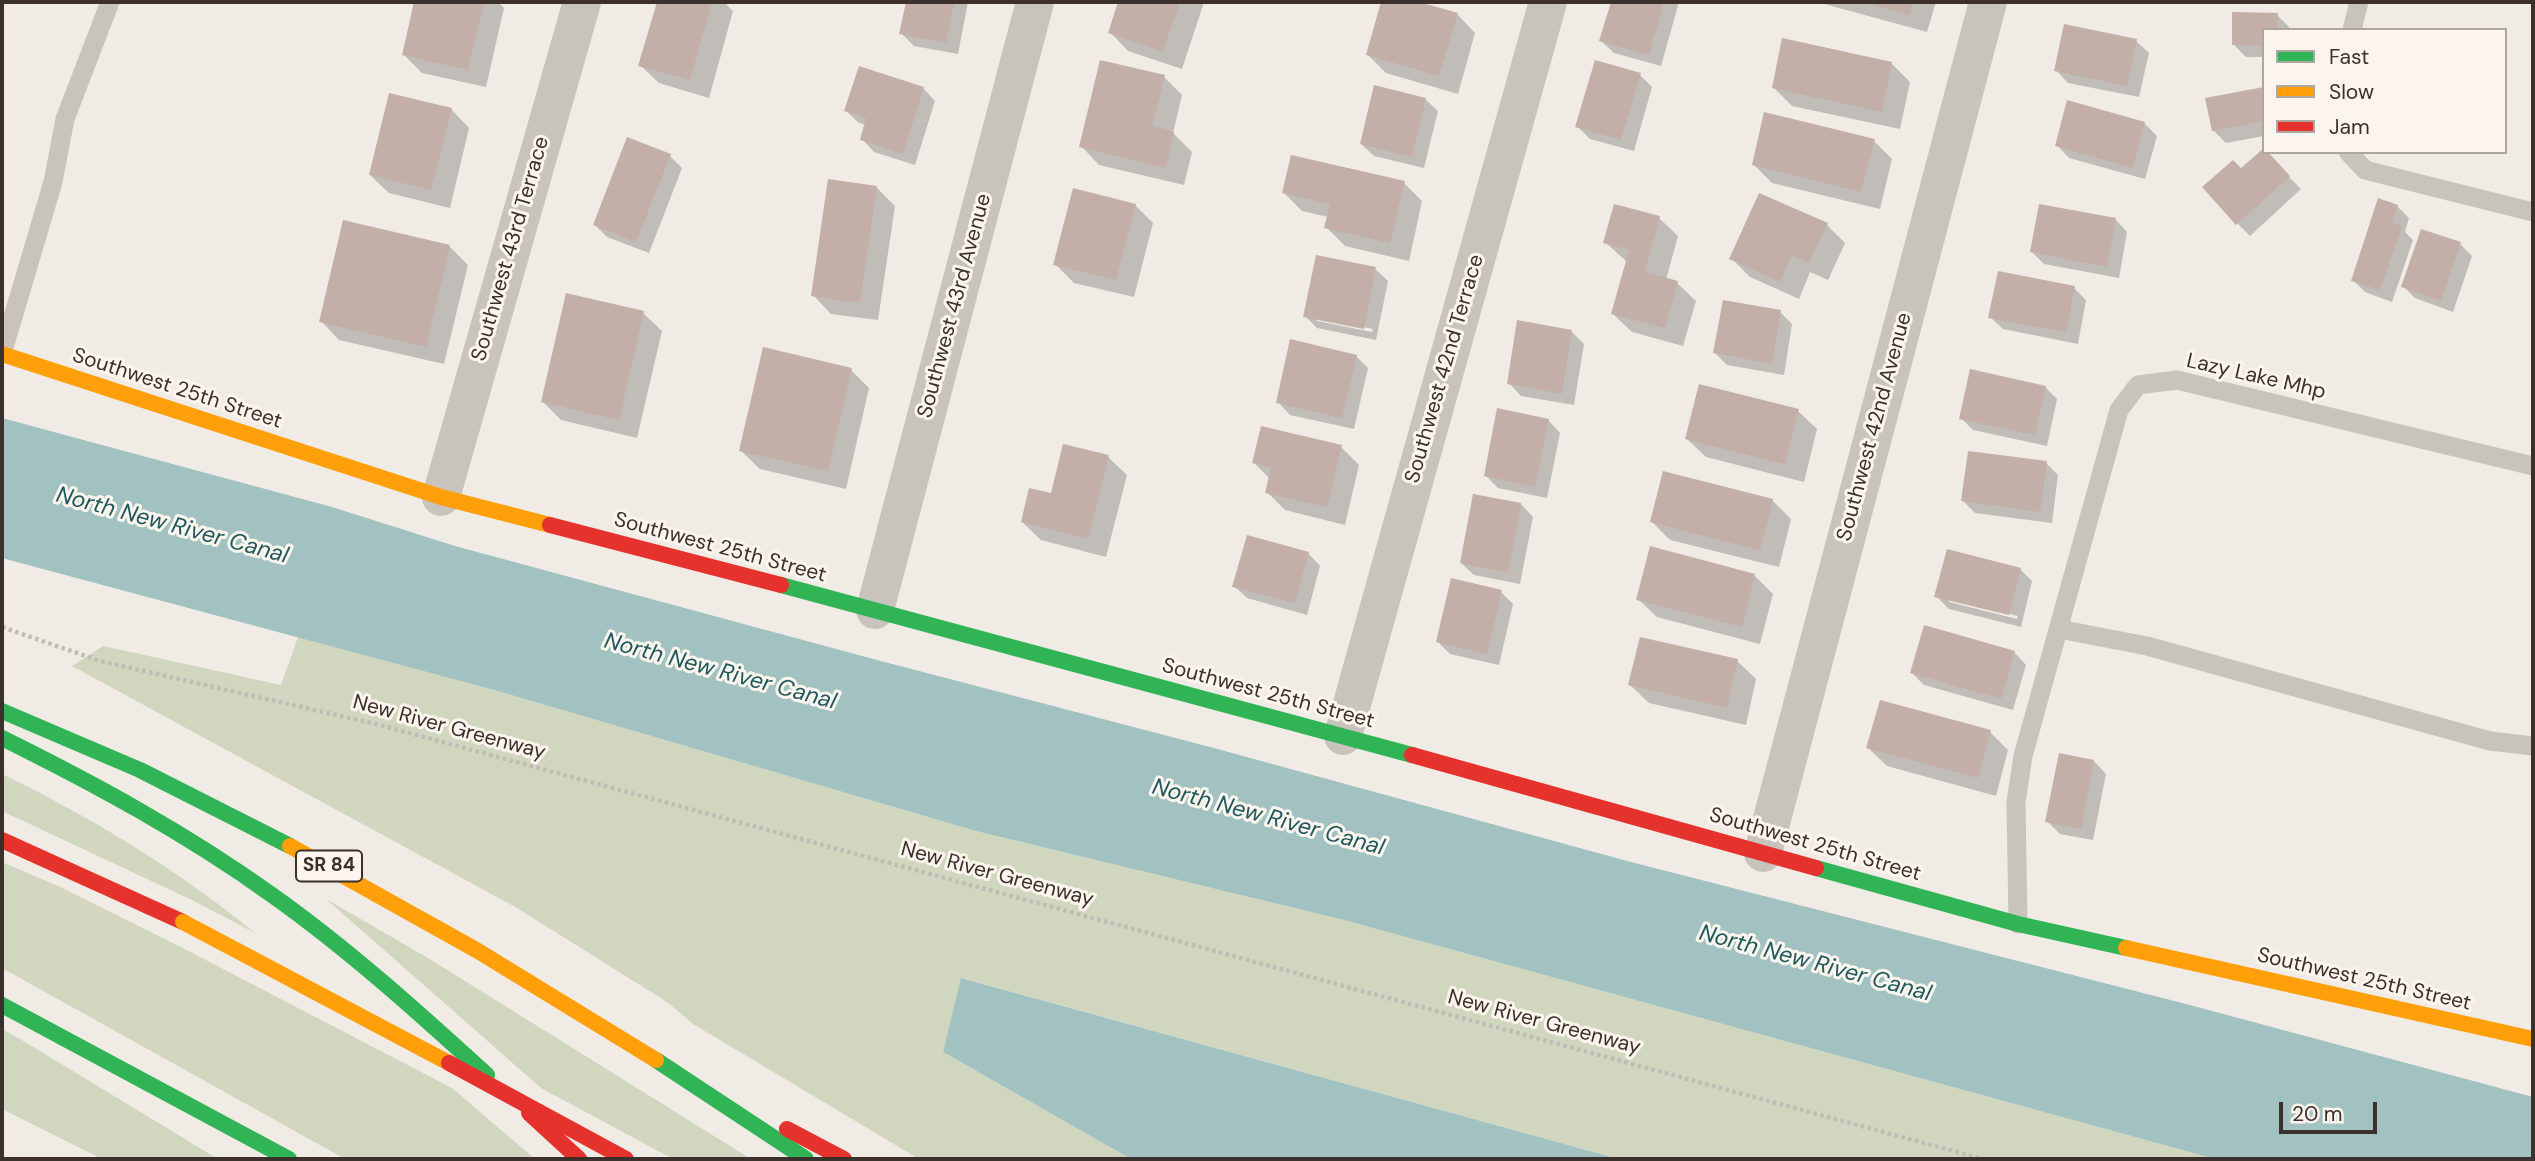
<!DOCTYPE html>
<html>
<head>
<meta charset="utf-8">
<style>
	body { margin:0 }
	#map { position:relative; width:2535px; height:1161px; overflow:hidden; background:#f0ebe5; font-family:"DM Sans",sans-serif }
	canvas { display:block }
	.frame { position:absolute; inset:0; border:4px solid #3b302b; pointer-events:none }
	.legend { position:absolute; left:2262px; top:28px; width:245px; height:126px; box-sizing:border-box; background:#fbf5ee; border:2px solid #aea6a0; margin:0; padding:9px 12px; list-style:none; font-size:21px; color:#3b302b }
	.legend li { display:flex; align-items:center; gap:14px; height:35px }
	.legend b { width:35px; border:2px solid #aea6a0 }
	.scale { position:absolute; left:2279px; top:1102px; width:98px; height:32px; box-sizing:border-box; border:4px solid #3b302b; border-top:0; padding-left:9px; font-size:21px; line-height:24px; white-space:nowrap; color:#3b302b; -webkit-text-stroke:5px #fbf5ee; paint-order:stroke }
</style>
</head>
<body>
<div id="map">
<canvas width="2535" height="1161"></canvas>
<div class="frame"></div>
<ul class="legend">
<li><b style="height:9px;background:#30b455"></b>Fast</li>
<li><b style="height:9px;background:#ff9f0a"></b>Slow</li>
<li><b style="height:9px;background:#e5322d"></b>Jam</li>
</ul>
<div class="scale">20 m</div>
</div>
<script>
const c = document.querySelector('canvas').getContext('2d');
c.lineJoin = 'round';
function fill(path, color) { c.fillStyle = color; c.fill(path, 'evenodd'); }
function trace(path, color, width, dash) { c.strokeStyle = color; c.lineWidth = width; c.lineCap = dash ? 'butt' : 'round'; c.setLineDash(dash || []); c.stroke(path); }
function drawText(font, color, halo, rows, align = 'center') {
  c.font = font + ' "DM Sans",sans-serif'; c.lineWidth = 6; c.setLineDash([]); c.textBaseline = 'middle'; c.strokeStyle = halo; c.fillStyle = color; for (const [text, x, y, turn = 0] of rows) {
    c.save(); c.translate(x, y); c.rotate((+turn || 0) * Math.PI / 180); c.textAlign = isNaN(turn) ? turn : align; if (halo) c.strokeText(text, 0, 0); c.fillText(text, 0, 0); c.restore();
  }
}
const green = new Path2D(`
	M 298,637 L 494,690 L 976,831 L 1344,920 L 2215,1159 L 1619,1159 L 962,978 L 943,1052 L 1131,1159 L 919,1159 L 693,1024 L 667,1002 L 517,908 L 72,666 L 103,646 L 281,685 Z
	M 2,774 C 91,817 178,870 255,933 L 194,901 L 2,811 Z
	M 2,862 L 60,887 L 173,943 L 452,1088 L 535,1159 L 345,1159 L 2,968 Z
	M 326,899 L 428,958 L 751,1159 L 673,1159 L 541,1088 Z
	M 2,1029 L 25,1042 L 218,1159 L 102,1159 L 2,1109 Z`);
const water = new Path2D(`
	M 2,418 L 332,507 L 455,546 L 877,660 L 1210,747 L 1631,862 L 2186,1004 L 2533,1097 L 2533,1159 L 2215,1159 L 1344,920 L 976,831 L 494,690 L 2,558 Z
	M 961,978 L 1619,1159 L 1131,1159 L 943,1052 Z`);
const shadow = new Path2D(`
	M 416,2 L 498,2 L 504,8 L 486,87 L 422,73 L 404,55 Z
	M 658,2 L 724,2 L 733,11 L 709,98 L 659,83 L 640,65 Z
	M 907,2 L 968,2 L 958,54 L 914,46 L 901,33 Z
	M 1120,2 L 1204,2 L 1182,69 L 1128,51 L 1110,32 Z
	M 1383,2 L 1413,2 L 1457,14 L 1475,33 L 1458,94 L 1386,73 L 1368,55 Z
	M 1613,2 L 1679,2 L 1661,66 L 1614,53 L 1601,41 Z
	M 1817,2 L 1936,2 L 1927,32 Z
	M 2277,15 L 2289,27 L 2289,30 L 2264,30 L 2264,57 L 2246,57 L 2234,45 Z
	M 2136,41 L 2149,53 L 2139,97 L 2068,83 L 2056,70 Z
	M 1891,63 L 1910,82 L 1900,129 L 1792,106 L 1774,88 Z
	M 1640,75 L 1652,87 L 1634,151 L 1590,139 L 1577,126 Z
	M 1164,77 L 1182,95 L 1173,133 L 1192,152 L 1184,185 L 1099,165 L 1081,146 Z
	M 923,88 L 935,101 L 915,165 L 874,152 L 862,139 L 866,125 L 859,123 L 846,111 Z
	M 2264,88 L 2264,136 L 2226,143 L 2213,130 Z
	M 1425,99 L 1438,111 L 1424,168 L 1374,156 L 1361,144 Z
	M 451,109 L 469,128 L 450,208 L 389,193 L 370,175 Z
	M 2145,124 L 2157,136 L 2145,179 L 2069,158 L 2057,145 Z
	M 1874,141 L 1892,159 L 1880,209 L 1772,183 L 1753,164 Z
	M 2264,152 L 2301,189 L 2250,236 L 2237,223 L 2241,170 Z
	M 670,156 L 682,168 L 649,253 L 607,237 L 595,225 Z
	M 1404,183 L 1422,201 L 1409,261 L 1345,246 L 1326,227 L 1328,217 L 1302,211 L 1284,193 Z
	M 876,187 L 895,206 L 878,320 L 831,314 L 813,295 Z
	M 1135,205 L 1153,223 L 1134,297 L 1074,283 L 1055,264 Z
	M 2397,206 L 2409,218 L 2405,232 L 2413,240 L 2392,302 L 2365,292 L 2353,280 Z
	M 1659,218 L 1678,236 L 1666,280 L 1677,283 L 1696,301 L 1683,346 L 1632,332 L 1613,314 L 1627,262 L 1605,242 Z
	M 2115,219 L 2127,232 L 2119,278 L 2044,264 L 2032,252 Z
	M 344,222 L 450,247 L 468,265 L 444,364 L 339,340 L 321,321 Z
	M 1827,225 L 1845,243 L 1828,280 L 1810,272 L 1799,299 L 1750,277 L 1732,259 Z
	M 2460,244 L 2472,256 L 2453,312 L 2415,298 L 2403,286 Z
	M 1375,269 L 1388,281 L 1376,340 L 1317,328 L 1305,316 ZM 1317,318 L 1373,329 L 1372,332 L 1317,321 Z
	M 2074,288 L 2086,300 L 2078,344 L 2003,329 L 1990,317 Z
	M 1780,312 L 1792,324 L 1784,375 L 1727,365 L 1715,353 Z
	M 643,313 L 662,331 L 637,438 L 561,420 L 543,402 Z
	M 1572,332 L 1584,344 L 1574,405 L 1521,396 L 1509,383 Z
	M 1356,356 L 1368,368 L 1354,429 L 1290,415 L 1278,402 Z
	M 851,370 L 869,388 L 846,489 L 760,469 L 741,451 Z
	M 2045,387 L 2057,399 L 2047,446 L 1973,430 L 1961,418 Z
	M 1798,411 L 1817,429 L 1804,482 L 1706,457 L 1687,439 Z
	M 1548,420 L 1560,433 L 1547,498 L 1498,488 L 1486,476 Z
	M 1341,447 L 1359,465 L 1345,525 L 1285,510 L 1267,492 L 1270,479 L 1254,463 Z
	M 1108,457 L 1127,475 L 1106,557 L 1041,540 L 1022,522 Z
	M 2046,463 L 2058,475 L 2052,523 L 1975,513 L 1963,501 Z
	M 1772,500 L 1791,519 L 1779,567 L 1670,540 L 1652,522 Z
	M 1521,504 L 1533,517 L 1520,584 L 1474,575 L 1461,563 Z
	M 1308,553 L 1320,566 L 1307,615 L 1247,598 L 1234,586 Z
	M 2020,569 L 2032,581 L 2021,627 L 1949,609 L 1936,596 ZM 1949,599 L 2018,616 L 2017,619 L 1949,602 Z
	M 1755,576 L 1773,594 L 1760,644 L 1657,617 L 1638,599 Z
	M 1501,592 L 1513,604 L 1499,665 L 1450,654 L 1437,641 Z
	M 2014,652 L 2026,665 L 2013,710 L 1924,685 L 1912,673 Z
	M 1737,661 L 1756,679 L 1746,725 L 1649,703 L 1630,685 Z
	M 1990,732 L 2008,750 L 1996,796 L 1887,766 L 1868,748 Z
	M 2094,761 L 2106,774 L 2093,840 L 2060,834 L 2047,821 Z`);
const building = new Path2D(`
	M 414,2 L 484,2 L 468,70 L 402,55 Z
	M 657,2 L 712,2 L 690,80 L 638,66 Z
	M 906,2 L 954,2 L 946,43 L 899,34 Z
	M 1118,2 L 1180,2 L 1163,51 L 1108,33 Z
	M 1381,2 L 1419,2 L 1458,13 L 1439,76 L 1366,55 Z
	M 1611,2 L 1664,2 L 1649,55 L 1599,41 Z
	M 1863,2 L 1913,2 L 1909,15 Z
	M 2232,12 L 2278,13 L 2277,30 L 2264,30 L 2264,46 L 2232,45 Z
	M 2064,24 L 2137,39 L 2127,86 L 2054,71 Z
	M 1782,38 L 1892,62 L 1882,112 L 1772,88 Z
	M 1100,60 L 1165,75 L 1152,126 L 1174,132 L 1166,168 L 1079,147 Z
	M 1595,60 L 1641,73 L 1621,140 L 1575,127 Z
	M 859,66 L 924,87 L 903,154 L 860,140 L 866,118 L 844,111 Z
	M 1374,85 L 1426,98 L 1412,157 L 1360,144 Z
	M 2264,87 L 2264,121 L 2212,131 L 2205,98 Z
	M 389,93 L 452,108 L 431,190 L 369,175 Z
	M 2067,100 L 2145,122 L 2133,168 L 2055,146 Z
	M 1764,112 L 1875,139 L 1861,192 L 1752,165 Z
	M 627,137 L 671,154 L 636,242 L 593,225 Z
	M 2264,148 L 2264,152 L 2268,152 L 2290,176 L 2236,225 L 2202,187 L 2233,160 L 2241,168 Z
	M 1291,155 L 1405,181 L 1390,243 L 1324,228 L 1330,204 L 1282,193 Z
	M 828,179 L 877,186 L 860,303 L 811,296 Z
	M 1073,188 L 1136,204 L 1116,280 L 1053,265 Z
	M 1759,193 L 1828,223 L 1809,263 L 1792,255 L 1780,282 L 1729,259 Z
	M 2378,198 L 2398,205 L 2392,223 L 2402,226 L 2380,290 L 2351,281 Z
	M 1614,204 L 1660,216 L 1645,272 L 1678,281 L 1665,328 L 1611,314 L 1629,250 L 1603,243 Z
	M 2039,204 L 2116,218 L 2107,267 L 2030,252 Z
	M 343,220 L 450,245 L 426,347 L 319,322 Z
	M 2421,229 L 2461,242 L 2441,301 L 2401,287 Z
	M 1316,255 L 1376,267 L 1364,329 L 1303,317 Z
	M 1998,271 L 2075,286 L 2066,332 L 1988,318 Z
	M 566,293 L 644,311 L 619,420 L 541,402 Z
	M 1723,300 L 1781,310 L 1772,364 L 1713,353 Z
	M 1517,320 L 1572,330 L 1562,394 L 1507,384 Z
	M 1290,339 L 1357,355 L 1342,418 L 1276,403 Z
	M 763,347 L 852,368 L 828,471 L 739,451 Z
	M 1970,369 L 2046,386 L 2035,435 L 1959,419 Z
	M 1699,384 L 1799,409 L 1785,464 L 1685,439 Z
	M 1497,408 L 1549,419 L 1535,487 L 1484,476 Z
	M 1261,426 L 1342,445 L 1327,507 L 1265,493 L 1271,468 L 1252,463 Z
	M 1063,444 L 1109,455 L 1088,539 L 1021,522 L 1029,488 L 1051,493 Z
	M 1968,451 L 2047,461 L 2040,512 L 1961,501 Z
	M 1663,471 L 1773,499 L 1760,550 L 1650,522 Z
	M 1473,494 L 1521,503 L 1508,573 L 1460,563 Z
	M 1247,535 L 1309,552 L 1295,603 L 1232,587 Z
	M 1650,546 L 1755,574 L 1742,627 L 1636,600 Z
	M 1947,549 L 2021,568 L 2009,615 L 1934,597 Z
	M 1451,578 L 1502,590 L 1487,654 L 1436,642 Z
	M 1924,625 L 2015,651 L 2001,699 L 1910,673 Z
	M 1640,637 L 1738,659 L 1727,708 L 1628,685 Z
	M 1880,700 L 1991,730 L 1978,778 L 1866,748 Z
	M 2059,753 L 2094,760 L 2081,829 L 2045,822 Z`);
const path = new Path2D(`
	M 2,627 L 100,661 L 376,724 L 1983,1159`);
const lane = new Path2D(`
	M 2352,30 L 2359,2
	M 2348,152 L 2365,170 L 2533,212
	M 2,354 L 53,182 L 65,119 L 110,2
	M 2059,629 L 2147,646 L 2490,741 L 2533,746
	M 2018,924 L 2016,802 L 2023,756 L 2119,410 L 2138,385 L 2177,380 L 2533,466`);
const street = new Path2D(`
	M 441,497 L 582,2
	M 875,610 L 1035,2
	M 1343,736 L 1548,2
	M 1763,853 L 1988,2`);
const fast = new Path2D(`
	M 781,585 L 1412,755
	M 2,711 L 140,770 L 290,846
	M 2,738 C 95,784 187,834 272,895 C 348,949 418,1012 487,1075
	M 1816,868 L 2018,924 L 2126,948
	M 2,1005 L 289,1159
	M 656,1060 L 806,1159`);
const slow = new Path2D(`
	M 2,354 L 441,497 L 550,525
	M 290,846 L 478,951 L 656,1060
	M 2126,948 L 2533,1039`);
const jam = new Path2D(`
	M 550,525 L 781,585
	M 1412,755 L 1816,868
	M 2,840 L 183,922
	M 529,1113 L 579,1159
	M 787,1129 L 844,1159`);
const slowBridge = new Path2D(`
	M 183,922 L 449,1063`);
const jamBridge = new Path2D(`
	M 449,1063 L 626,1159`);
const shields = [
	[329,866,66]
];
const shieldNames = [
	["SR 84",329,866]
];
const streetNames = [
	["Southwest 43rd Terrace",511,249,-74],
	["Southwest 43rd Avenue",955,306,-75],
	["Southwest 42nd Terrace",1445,369,-74],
	["Lazy Lake Mhp",2256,377,13],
	["Southwest 25th Street",177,389,18],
	["Southwest 42nd Avenue",1875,427,-75],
	["Southwest 25th Street",720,548,15],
	["Southwest 25th Street",1268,694,15],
	["New River Greenway",449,728,15],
	["Southwest 25th Street",1815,845,16],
	["New River Greenway",997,875,15],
	["Southwest 25th Street",2364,980,13],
	["New River Greenway",1544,1023,15]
];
const waterNames = [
	["North New River Canal",172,526,15],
	["North New River Canal",720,672,15],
	["North New River Canal",1268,818,15],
	["North New River Canal",1815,964,15]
];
fill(green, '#d1d6bf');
fill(water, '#a1c2c1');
fill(shadow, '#0003');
fill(building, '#c3afa7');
trace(path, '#c2bbb6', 4.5, [3.5, 3.5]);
trace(lane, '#c9c3be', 19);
trace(street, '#c9c3be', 38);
trace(fast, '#30b455', 16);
trace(slow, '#ff9f0a', 16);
trace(jam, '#e5322d', 16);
trace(slowBridge, '#ff9f0a', 16);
trace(jamBridge, '#e5322d', 16);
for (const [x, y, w] of shields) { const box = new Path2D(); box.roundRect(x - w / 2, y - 15.5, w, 31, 5); c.fillStyle = '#fbf5ee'; c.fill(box); trace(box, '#3b302b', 2); }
drawText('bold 19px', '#3b302b', null, shieldNames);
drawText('21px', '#3b302b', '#fbf5ee', streetNames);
drawText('italic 23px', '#1f5a5e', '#fbf5ee', waterNames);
</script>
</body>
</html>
